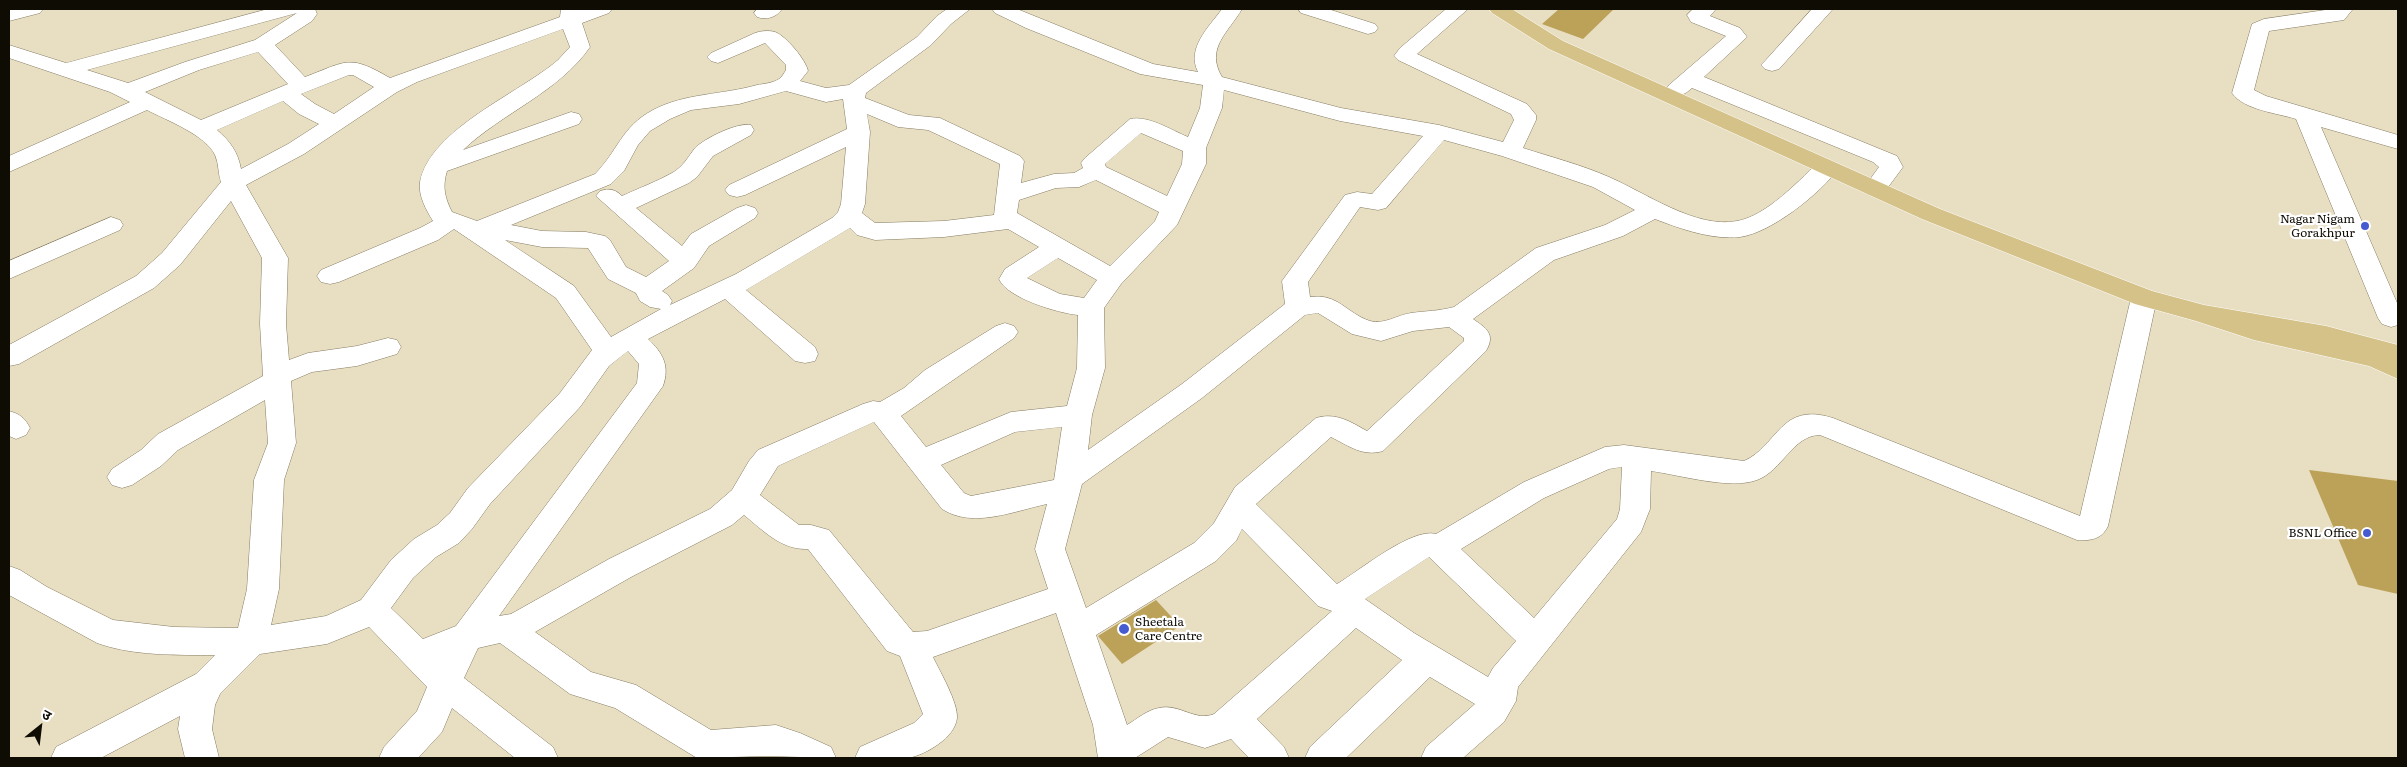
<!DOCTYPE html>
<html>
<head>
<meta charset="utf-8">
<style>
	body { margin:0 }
	#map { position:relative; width:2407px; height:767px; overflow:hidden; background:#e8dec2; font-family:Literata,"Noto Sans Devanagari",serif }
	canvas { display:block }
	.frame { position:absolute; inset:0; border:10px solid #0f0c04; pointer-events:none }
	.north { position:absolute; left:15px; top:702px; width:50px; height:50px; -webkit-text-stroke:4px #fff; paint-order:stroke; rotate:29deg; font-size:14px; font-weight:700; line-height:20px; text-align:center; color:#0f0c04 }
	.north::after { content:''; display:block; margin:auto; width:18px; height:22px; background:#0f0c04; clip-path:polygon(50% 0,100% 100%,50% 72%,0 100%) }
</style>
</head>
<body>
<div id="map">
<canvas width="2407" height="767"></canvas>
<div class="frame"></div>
<div class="north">उ</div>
</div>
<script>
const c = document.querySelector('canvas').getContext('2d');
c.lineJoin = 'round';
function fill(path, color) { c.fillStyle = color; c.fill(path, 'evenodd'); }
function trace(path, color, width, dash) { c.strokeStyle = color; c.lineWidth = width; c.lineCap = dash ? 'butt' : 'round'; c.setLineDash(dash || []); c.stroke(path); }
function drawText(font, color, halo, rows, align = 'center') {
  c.font = font + ' Literata,serif'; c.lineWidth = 4.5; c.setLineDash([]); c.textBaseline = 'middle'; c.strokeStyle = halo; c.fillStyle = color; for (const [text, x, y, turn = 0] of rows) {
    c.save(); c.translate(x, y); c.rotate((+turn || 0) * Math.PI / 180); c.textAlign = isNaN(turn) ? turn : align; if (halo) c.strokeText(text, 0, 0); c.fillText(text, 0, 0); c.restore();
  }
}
const building = new Path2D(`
	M 1559,9 L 1614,9 L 1583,39 L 1542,24 Z
	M 2309,470 L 2398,481 L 2398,594 L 2358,585 Z
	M 1156,600 L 1180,626 L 1122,664 L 1098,636 Z`);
const minor = new Path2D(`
	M 9,9 L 43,9 L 40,13 L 9,21 Z
	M 268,9 L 315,9 L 317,14 L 312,21 L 275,45 L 305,77 C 347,61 349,54 390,78 L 560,17 L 561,9 L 612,9 L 609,13 L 582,23 L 590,47 C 559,92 502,113 463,150 L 571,112 L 579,114 L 582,119 L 579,124 L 447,171 C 442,187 445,198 452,212 L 477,221 L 595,174 C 618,151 621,127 653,110 C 685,93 722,95 757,85 C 763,84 773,83 779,79 C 782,77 784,73 786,70 L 786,65 L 765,43 L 718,63 L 711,61 L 707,57 L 711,53 L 755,33 C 761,31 768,30 775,32 C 786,36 806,60 808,71 L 800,81 L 826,88 L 849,85 L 917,37 L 937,16 L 947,9 L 970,9 L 951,24 L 931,45 L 866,93 L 865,98 L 909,115 L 940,118 L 1020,156 L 1024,161 L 1021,183 L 1054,174 L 1074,173 L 1083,168 L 1081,163 L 1085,158 L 1130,119 C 1148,115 1171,130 1188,137 L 1200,108 L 1203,85 L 1140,74 L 1026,28 L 995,13 L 992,9 L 1017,9 L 1153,64 L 1198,72 C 1186,48 1209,27 1222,9 L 1242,9 C 1228,33 1205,48 1222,77 L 1341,108 L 1439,125 L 1503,142 L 1514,120 L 1511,114 L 1398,60 L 1394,56 L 1400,48 L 1446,9 L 1468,9 L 1417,54 L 1527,104 L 1536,115 L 1536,120 L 1523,148 C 1551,157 1582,165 1609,177 C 1646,193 1696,229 1737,221 C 1760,217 1784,195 1800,180 C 1806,175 1813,165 1820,163 C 1826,160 1830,162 1835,163 L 1839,168 C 1821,193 1771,233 1740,237 C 1712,240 1681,229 1655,219 L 1623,236 L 1554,260 L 1473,319 C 1486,328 1496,334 1486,351 L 1383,451 C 1363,457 1349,446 1331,437 L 1256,504 L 1337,584 C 1359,571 1412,527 1436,534 L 1524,482 L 1605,447 L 1624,445 L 1744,461 C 1778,446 1780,401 1833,418 L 2080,516 L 2131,298 L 2135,292 L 2144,289 L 2153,292 L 2157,298 L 2108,526 C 2102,539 2091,541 2077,540 L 1820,435 C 1793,435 1782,471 1757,480 C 1730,490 1680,475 1651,471 L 1650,509 L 1641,532 L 1518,687 L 1516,701 L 1504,722 L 1463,758 L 1421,758 L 1426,747 L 1475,704 L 1430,677 L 1346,758 L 1305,758 L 1310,747 L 1402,660 L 1356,628 L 1257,719 L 1284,747 L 1289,758 L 1249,758 L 1231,739 L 1205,748 L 1168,737 L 1135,758 L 1098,758 L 1093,725 L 1056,613 L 933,657 C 940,672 958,702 957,718 C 955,738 926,754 909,758 C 893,762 871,758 855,758 L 860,747 L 914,723 L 923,714 L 900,656 L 887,651 L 808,549 C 781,550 764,531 744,515 L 732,525 L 631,577 L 535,632 L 591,672 L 636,685 L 711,730 L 776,725 L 800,733 L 831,747 L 836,758 L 767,756 L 697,758 L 615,708 L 570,694 L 500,643 L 478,648 L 464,678 L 553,747 L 558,758 L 515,758 L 452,708 L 442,732 L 418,758 L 379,758 L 384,747 L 417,711 L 427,687 L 369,627 L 327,644 L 260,654 L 220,694 L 215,705 L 212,729 L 219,758 L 185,758 L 178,729 L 180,716 L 101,758 L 51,758 L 56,747 L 196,674 L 215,655 C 177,655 133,656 97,643 L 9,595 L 9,566 L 20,570 L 47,587 L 113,620 L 174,627 L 238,628 L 247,589 L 254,480 L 268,443 L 265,400 L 178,450 L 161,466 L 132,485 L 122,488 L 112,485 L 107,477 L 112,469 L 141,450 L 158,434 L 263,376 L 260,324 L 262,258 L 231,201 L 180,265 L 154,288 L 19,364 L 9,366 L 9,345 L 136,276 L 162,253 L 221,182 C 218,174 219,164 215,155 C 206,135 166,120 147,110 L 9,172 L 9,156 L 130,102 L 110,92 L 9,58 L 9,45 L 66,63 ZM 297,13 L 255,40 L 185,62 L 128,83 L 87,70 ZM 563,29 L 570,47 L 558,60 C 520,93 430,129 420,182 C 418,195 426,210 433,221 L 420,228 L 321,270 L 317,276 L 321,282 L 330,284 L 339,282 L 438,240 L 454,229 L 556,298 L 592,350 L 560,393 L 468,488 L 450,513 L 437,525 L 414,539 L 391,560 L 361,600 L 326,616 L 271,625 L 279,589 L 284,480 L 296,443 L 291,381 L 312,372 L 357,366 L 397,354 L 401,347 L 397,340 L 388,338 L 357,346 L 308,353 L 289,360 L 286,324 L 288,258 L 246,185 L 304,154 L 397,92 L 417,82 ZM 258,52 L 288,84 L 201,120 L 145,92 L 199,70 ZM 349,75 L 353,75 L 374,87 L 334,114 L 315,104 L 301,94 ZM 1224,90 L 1340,121 L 1423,136 L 1372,194 L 1357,192 L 1345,195 L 1282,281 L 1285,304 L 1182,384 L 1088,450 L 1092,415 L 1105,368 L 1104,308 L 1121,284 L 1177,225 L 1206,164 L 1206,148 L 1222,108 ZM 786,91 L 826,102 L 843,99 L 847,129 L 729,185 L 725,190 L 729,195 L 737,197 L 745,195 L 846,147 L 841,204 L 838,212 L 832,218 L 736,274 L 670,305 L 672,301 L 668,295 L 662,291 L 694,268 L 709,246 L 755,218 L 758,213 L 755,208 L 746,205 L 737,208 L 691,234 L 682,246 L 636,208 L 689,183 L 697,177 L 713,156 L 751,135 L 754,130 L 751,125 C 738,122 705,138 695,148 C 688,157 683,167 672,173 C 656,182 639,188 622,196 C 615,189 609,188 600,191 L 596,196 L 669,261 L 646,277 L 626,267 L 610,240 L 605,236 L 586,232 L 542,231 L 511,225 L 611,184 L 624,171 L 638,145 L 650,131 L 670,119 L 691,110 L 739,104 ZM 283,101 L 299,114 L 319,124 L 288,144 L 241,169 C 238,152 230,141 217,130 ZM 867,114 L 898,127 L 928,130 L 1000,164 L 994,215 L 944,221 L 875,223 L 862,213 L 865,204 L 870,132 ZM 1141,133 L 1183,151 L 1182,164 L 1167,196 L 1106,167 L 1105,164 ZM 1444,140 L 1502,156 L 1593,187 L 1635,210 L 1605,225 L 1536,248 L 1454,307 C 1439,311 1426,311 1411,313 C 1397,315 1384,325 1370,321 C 1346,313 1338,293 1310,297 L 1308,282 L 1360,207 L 1378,210 L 1386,208 ZM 1096,180 L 1159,212 L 1155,221 L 1110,266 L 1017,213 L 1019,200 L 1056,188 L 1079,187 ZM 850,228 L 857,235 L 875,240 L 944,237 L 1008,229 L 1039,247 L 1005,269 L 999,279 C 1007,298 1058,313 1078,315 L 1077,368 L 1067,406 L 1011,412 L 926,447 L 901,416 L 1014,338 L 1018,332 L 1014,326 L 1005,323 L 996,326 L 925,370 L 904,388 L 880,402 L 873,401 L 863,404 L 758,450 L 749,461 L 732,490 L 710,509 L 609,559 L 511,614 L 499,616 L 663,386 C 670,366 663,353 648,339 L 725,299 L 795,361 L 805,363 L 815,361 L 818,354 L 815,347 L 746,290 ZM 505,240 L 542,247 L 588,248 L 608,279 L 636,293 L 640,301 L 650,307 L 661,309 L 611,337 L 574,286 ZM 1058,258 L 1097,280 L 1084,298 L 1060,294 L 1027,278 ZM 1318,313 L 1352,334 L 1381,341 L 1413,331 L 1449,327 L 1464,338 L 1464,341 L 1367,431 C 1351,422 1336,412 1316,418 L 1235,487 L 1214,523 L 1194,543 L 1086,608 L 1065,549 L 1082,484 L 1202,398 L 1305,315 ZM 628,351 L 639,364 L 637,383 L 456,626 L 423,639 L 391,608 L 413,578 L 436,557 L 459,543 L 472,529 L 490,504 L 580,407 L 609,366 ZM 874,422 L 942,509 C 973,529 1014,511 1047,504 L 1035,549 L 1048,589 L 927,631 L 913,632 L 829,530 L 811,525 L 799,525 L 760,495 L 778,466 ZM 1062,427 L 1054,480 L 971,496 L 964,493 L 941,465 L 1015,432 ZM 1622,467 L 1620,509 L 1617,519 L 1534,618 L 1461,549 L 1544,498 L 1609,469 ZM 1242,529 L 1318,606 L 1332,611 L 1214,714 C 1195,722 1179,703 1159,708 C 1147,710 1137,719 1127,725 L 1096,635 L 1216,561 L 1236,541 ZM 1429,557 L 1516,641 L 1493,668 L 1488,677 L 1414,633 L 1365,599 Z
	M 757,9 L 782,9 C 776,18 766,20 757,17 L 754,13 Z
	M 1298,9 L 1328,9 L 1375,24 L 1378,28 L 1375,32 L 1368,34 L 1301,13 Z
	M 1693,9 L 1716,9 L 1710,16 L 1740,28 L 1747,37 L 1704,77 L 1897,156 L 1903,167 L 1883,194 L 1875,196 L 1867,194 L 1863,189 L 1879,167 L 1873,162 L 1692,88 C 1684,95 1680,97 1669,95 L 1666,90 L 1669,85 L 1726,36 L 1691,22 L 1687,15 Z
	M 1812,9 L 1833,9 L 1779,69 L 1772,71 L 1765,69 L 1761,65 L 1765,61 Z
	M 2332,9 L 2353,9 L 2344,20 L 2269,31 L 2254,90 L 2266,96 L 2398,135 L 2398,149 L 2321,127 L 2398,305 L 2398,325 L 2391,327 L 2382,324 L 2378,318 L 2296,119 C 2277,113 2244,110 2232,93 L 2252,24 L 2264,19 Z
	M 111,217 L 120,220 L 123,225 L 120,230 L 9,279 L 9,261 Z
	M 9,411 C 20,414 25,418 30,428 L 26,435 L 16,439 L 9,436 Z`);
const major = new Path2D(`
	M 1489,9 L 1512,9 L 1563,41 L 1940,209 L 2152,291 L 2204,305 L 2326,326 L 2398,345 L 2398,379 L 2369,366 L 2254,340 L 2196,321 L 2135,304 L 1922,219 L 1549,49 L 1492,13 Z`);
const markers = [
	[2365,226,5,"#465bcf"],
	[2367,533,5,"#465bcf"],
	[1124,629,6,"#465bcf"]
];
const poiNames = [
	["Nagar Nigam",2355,219],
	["Gorakhpur",2355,233],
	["BSNL Office",2357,533],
	["Sheetala",1135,622,"left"],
	["Care Centre",1135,636,"left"]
];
fill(building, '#bba258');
trace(minor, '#847b62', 1);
trace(major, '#fff', 1);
fill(minor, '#fff');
fill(major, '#d4c289');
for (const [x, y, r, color] of markers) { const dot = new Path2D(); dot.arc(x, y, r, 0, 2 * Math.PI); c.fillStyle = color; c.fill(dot); trace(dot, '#fff', 2); }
drawText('12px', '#0f0c04', '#fff', poiNames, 'right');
</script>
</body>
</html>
